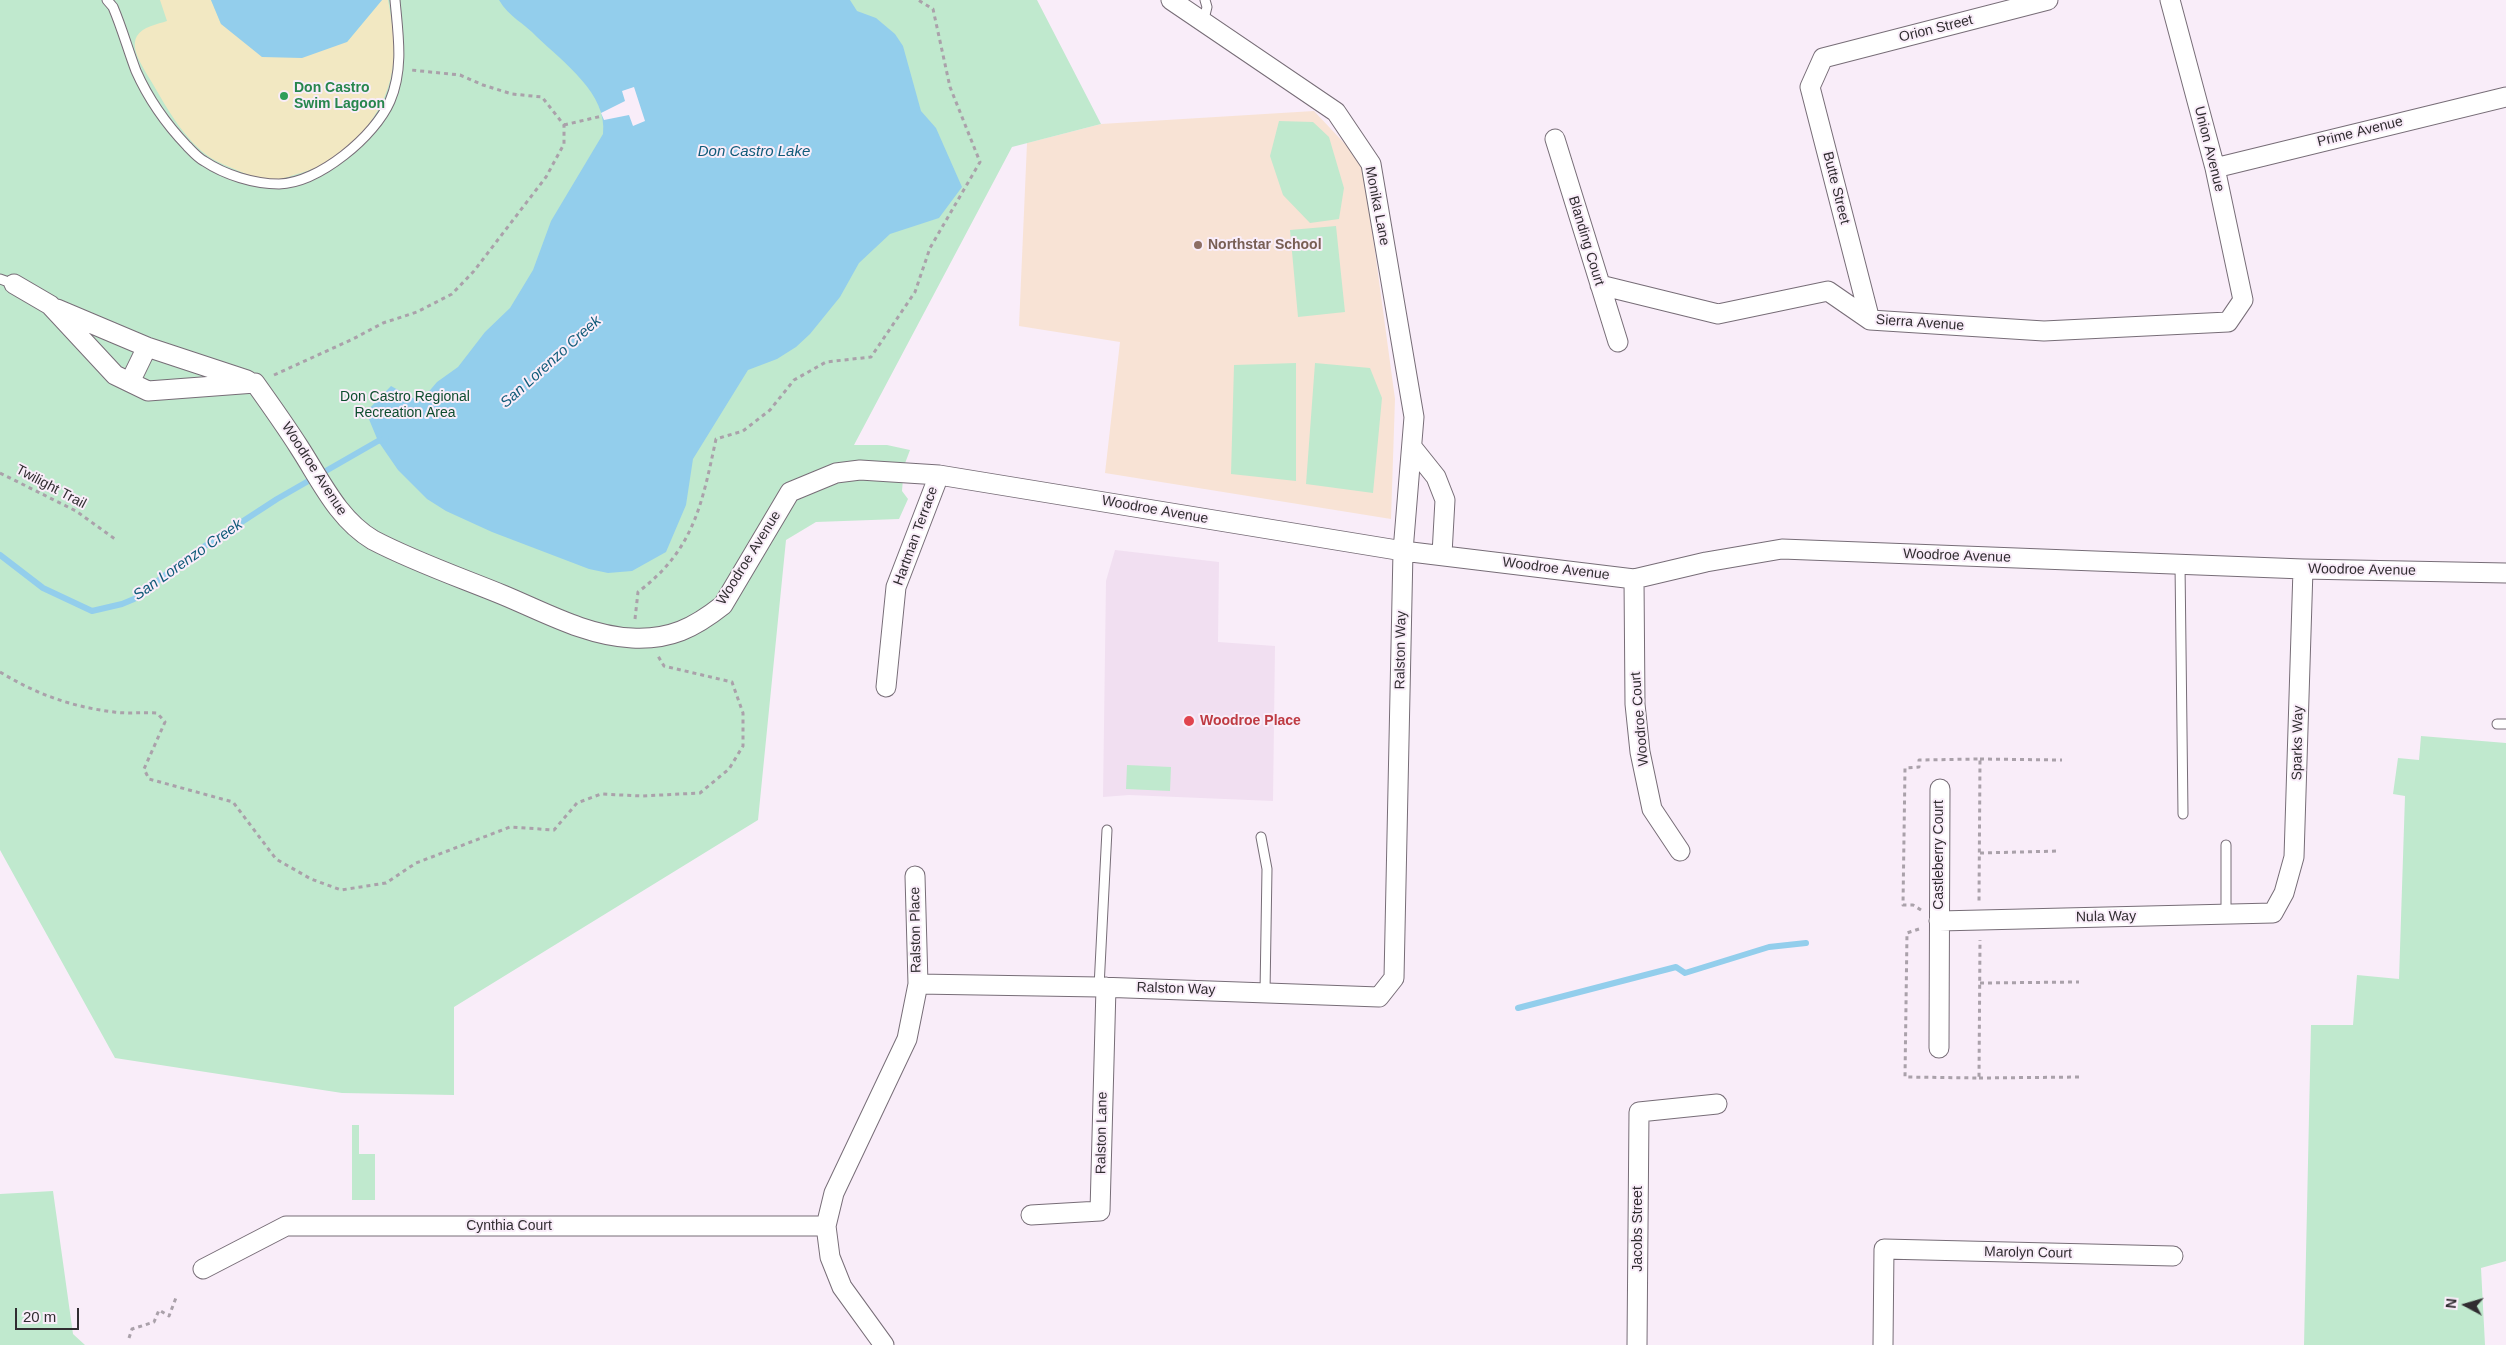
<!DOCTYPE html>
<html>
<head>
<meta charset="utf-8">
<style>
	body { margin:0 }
	#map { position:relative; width:2506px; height:1345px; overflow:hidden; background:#f9edf9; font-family:Arial,sans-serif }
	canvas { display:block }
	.north { position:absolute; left:2441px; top:1280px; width:50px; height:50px; -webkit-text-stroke:4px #f9edf9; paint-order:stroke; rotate:276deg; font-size:14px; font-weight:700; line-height:20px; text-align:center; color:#312d31 }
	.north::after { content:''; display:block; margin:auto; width:18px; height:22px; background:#312d31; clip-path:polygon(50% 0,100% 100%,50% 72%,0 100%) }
	.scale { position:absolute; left:15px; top:1308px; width:64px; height:22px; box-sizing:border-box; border:2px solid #312d31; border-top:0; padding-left:6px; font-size:15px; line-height:18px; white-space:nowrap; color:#312d31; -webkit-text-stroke:4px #f9edf9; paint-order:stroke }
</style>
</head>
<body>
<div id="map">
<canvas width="2506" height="1345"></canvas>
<div class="north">N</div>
<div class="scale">20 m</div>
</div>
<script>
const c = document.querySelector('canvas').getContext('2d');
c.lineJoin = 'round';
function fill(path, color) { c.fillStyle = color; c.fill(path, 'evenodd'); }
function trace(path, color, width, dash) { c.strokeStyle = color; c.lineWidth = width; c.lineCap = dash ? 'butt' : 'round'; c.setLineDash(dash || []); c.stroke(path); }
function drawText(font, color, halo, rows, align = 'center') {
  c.font = font + ' Arial,sans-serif'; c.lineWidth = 4; c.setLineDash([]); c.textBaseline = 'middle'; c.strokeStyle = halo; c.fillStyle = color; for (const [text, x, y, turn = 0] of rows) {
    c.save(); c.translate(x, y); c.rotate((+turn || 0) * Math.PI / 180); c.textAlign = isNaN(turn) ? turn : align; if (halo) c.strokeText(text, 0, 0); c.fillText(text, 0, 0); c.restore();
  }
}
const built = new Path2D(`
	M 1115,550 L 1219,562 L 1218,642 L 1275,646 L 1273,801 L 1129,795 L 1103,797 L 1106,581 Z`);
const education = new Path2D(`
	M 1314,111 L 1363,163 L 1395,399 L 1391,519 L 1105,473 L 1120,342 L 1019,326 L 1027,143 L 1101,124 Z`);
const green = new Path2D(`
	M 0,0 L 1037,0 L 1101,124 L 1012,147 L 854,445 L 887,445 L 910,450 L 904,466 L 902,491 L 908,499 L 899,519 L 816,522 L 786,540 L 758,820 L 454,1007 L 454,1095 L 342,1093 L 115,1058 L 0,850 Z
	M 1279,121 L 1313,122 L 1329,137 L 1344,188 L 1339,219 L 1310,223 L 1283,195 L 1270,156 Z
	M 1336,226 L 1345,312 L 1298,317 L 1290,230 Z
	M 1296,363 L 1296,481 L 1231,474 L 1234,365 Z
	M 1315,363 L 1370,368 L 1382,398 L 1373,493 L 1306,484 Z
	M 2421,736 L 2506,743 L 2506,1261 L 2481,1268 L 2485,1345 L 2304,1345 L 2311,1025 L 2353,1025 L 2357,975 L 2399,979 L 2405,796 L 2393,794 L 2398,758 L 2419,760 Z
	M 1127,765 L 1171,767 L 1170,791 L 1126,789 Z
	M 352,1125 L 359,1125 L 359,1154 L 375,1154 L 375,1200 L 352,1200 Z
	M 53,1191 L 73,1334 L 85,1345 L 0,1345 L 0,1194 Z`);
const sand = new Path2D(`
	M 160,0 L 211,0 L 221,24 L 347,42 L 382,0 L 388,0 C 399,56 397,89 361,135 C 347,152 322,167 301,173 C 293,175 284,179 275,180 C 264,181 248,175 239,171 C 230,167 219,163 211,158 C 184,140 167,108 151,81 C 145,70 129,49 137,36 C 142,27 158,24 167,21 Z`);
const water = new Path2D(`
	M 211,0 L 382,0 L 347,42 L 302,58 L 262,57 L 221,24 Z
	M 499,0 L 850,0 L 857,11 L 876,18 L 895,34 L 903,46 L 921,111 L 936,128 L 962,187 L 939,218 L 890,234 L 859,263 L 840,297 L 810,334 L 796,347 L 777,359 L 748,370 L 693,459 L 686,505 L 666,552 L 632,571 L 608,573 L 589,569 L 492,532 L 446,511 L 427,499 L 398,470 L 378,441 L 366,412 L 391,386 L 420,402 L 437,382 L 458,367 L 485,332 L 510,308 L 533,270 L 551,221 L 603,134 C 608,94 563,62 537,37 C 524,23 509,17 499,0 Z`);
const pier = new Path2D(`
	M 634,87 L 645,121 L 633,126 L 629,115 L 604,120 L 601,113 L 625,101 L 622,91 Z`);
const stream = new Path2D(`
	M 0,555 L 43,588 L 92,611 L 122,604 L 134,599 L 191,555 L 277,499 L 378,441 L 386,439
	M 1518,1008 L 1676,967 L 1685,973 L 1769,947 L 1806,943`);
const path = new Path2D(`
	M 564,125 L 602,116
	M 274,375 L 353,339 L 383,323 L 417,312 L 452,294 L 474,271 L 546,177 L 564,144 L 564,125 L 542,97 L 512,94 L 483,85 L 460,75 L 411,70
	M 0,473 L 76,511 L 115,539
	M 635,619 L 638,592 C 694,550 702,504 716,439 L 743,431 L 770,410 L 794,380 L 826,362 L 871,357 L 915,292 L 930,248 L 980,162 L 950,87 L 933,9 L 918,0
	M 0,672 C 36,694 72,707 114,712 C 128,714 142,712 157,713 L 165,722 L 144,769 L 149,779 L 233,802 L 276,859 L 311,879 L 341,890 L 386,883 L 416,863 L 510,827 L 554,830 L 577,803 L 601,794 L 642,796 L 700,793 L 729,769 L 743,746 L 743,713 L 732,682 L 664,666 L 658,656
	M 1980,759 L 2062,760
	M 1980,853 L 2059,851
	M 1921,910 L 1913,905 L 1903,905 L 1905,768 L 1919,767 L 1919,760 L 1980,759 L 1979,901
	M 1919,929 L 1907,933 L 1905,1077 L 1979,1078 L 1980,940
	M 1980,983 L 2079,982
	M 1979,1078 L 2082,1077
	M 129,1338 L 132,1329 L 154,1322 L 159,1310 L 169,1316 L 177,1295`);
const lane = new Path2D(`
	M 107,0 L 113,7 C 122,28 128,50 136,71 C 148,98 167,125 187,146 C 192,151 198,158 204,161 C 225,175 254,184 279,184 C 319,183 375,136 390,101 C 404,68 398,34 395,0
	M 1203,23 L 1207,7 L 1205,0
	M 0,279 L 14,284
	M 2180,564 L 2183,814
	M 2497,724 L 2506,724
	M 1261,837 L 1267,869 L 1265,992
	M 2226,914 L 2226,845
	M 1099,987 L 1107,830`);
const street = new Path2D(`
	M 1555,139 L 1618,342
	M 2215,168 L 2506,97
	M 14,284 L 50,305 L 115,375 L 148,391 L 255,383 C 270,404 285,425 299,447 C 321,481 338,519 373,540 C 415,562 459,577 503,595 C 544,612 587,636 632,638 C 670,640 694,628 723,605 L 790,492 L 836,473 L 860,470 L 939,475 L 1403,551 L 1634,579 L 1706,562 L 1782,549 L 2303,569 L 2506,573
	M 1600,285 L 1718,314 L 1828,291 L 1870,320 L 2044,331 L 2228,322 L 2243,300 L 2215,168 L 2170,0
	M 57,309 L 147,347 L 247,380
	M 1870,320 L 1810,87 L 1823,58 L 2048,0
	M 130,382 L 147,347
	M 1412,447 L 1436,477 L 1445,500 L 1442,554
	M 1634,579 L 1635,704 L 1640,752 L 1652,809 L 1680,851
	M 886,687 L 896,587 L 939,475
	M 1939,921 L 2273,913 L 2284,893 L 2294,857 L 2303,569
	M 918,984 L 1099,987 L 1379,997 L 1394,978 L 1403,551 L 1414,417 L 1371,164 L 1336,112 L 1171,0
	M 1939,1048 L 1940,789
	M 1031,1215 L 1100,1211 L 1106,987
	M 203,1269 L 286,1226 L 826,1226
	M 884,1345 L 842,1287 L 830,1257 L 826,1226 L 834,1193 L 907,1039 L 918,984 L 915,876
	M 1637,1345 L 1639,1112 L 1717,1104
	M 1883,1345 L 1884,1249 L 2173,1256`);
const markers = [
	[284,96,5,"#2e9e5b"],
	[1198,245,5,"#8d6e63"],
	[1189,721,6,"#e0444e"]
];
const streetNames = [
	["Orion Street",1936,29,-14],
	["Prime Avenue",2360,132,-14],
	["Union Avenue",2209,149,76],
	["Butte Street",1836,188,76],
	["Monika Lane",1377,206,79],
	["Blanding Court",1586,241,73],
	["Sierra Avenue",1920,323,4],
	["Woodroe Avenue",314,469,57],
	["Twilight Trail",51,487,28],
	["Woodroe Avenue",1155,510,10],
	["Hartman Terrace",916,536,-70],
	["Woodroe Avenue",1957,556,2],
	["Woodroe Avenue",749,558,-58],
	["Woodroe Avenue",1556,569,7],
	["Woodroe Avenue",2362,570,1],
	["Ralston Way",1401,650,-89],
	["Woodroe Court",1640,719,-95],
	["Sparks Way",2298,743,-89],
	["Castleberry Court",1939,855,-90],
	["Nula Way",2106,917,-1],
	["Ralston Place",916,930,-91],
	["Ralston Way",1176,989,2],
	["Ralston Lane",1102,1133,-89],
	["Cynthia Court",509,1226],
	["Jacobs Street",1638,1229,-90],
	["Marolyn Court",2028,1253,1]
];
const leisureNames = [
	["Don Castro",294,88],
	["Swim Lagoon",294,104]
];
const educationNames = [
	["Northstar School",1208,245]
];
const parkNames = [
	["Don Castro Regional",405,397],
	["Recreation Area",405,413]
];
const healthNames = [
	["Woodroe Place",1200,721]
];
const waterNames = [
	["Don Castro Lake",754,152],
	["San Lorenzo Creek",551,362,-42],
	["San Lorenzo Creek",188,560,-35]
];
fill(built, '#f1dff1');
fill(education, '#f8e3d5');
fill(green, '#c0e9ce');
fill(sand, '#f2e8c2');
fill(water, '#93ceec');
fill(pier, '#f9edf9');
trace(stream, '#93ceec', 6);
trace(lane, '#776d77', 11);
trace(street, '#776d77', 21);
trace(path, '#aaa1aa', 3, [4, 4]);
trace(lane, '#fff', 9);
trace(street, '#fff', 19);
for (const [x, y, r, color] of markers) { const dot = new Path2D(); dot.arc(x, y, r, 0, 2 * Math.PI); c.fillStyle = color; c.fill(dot); trace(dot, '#f9edf9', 2); }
drawText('14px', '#312d31', '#f9edf9', streetNames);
drawText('bold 14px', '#27864d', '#f9edf9', leisureNames, 'left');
drawText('bold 14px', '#785e54', '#f9edf9', educationNames, 'left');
drawText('14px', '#0e4d2e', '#f9edf9', parkNames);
drawText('bold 14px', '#be3a42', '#f9edf9', healthNames, 'left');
drawText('italic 15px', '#105b79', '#f9edf9', waterNames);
</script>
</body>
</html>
